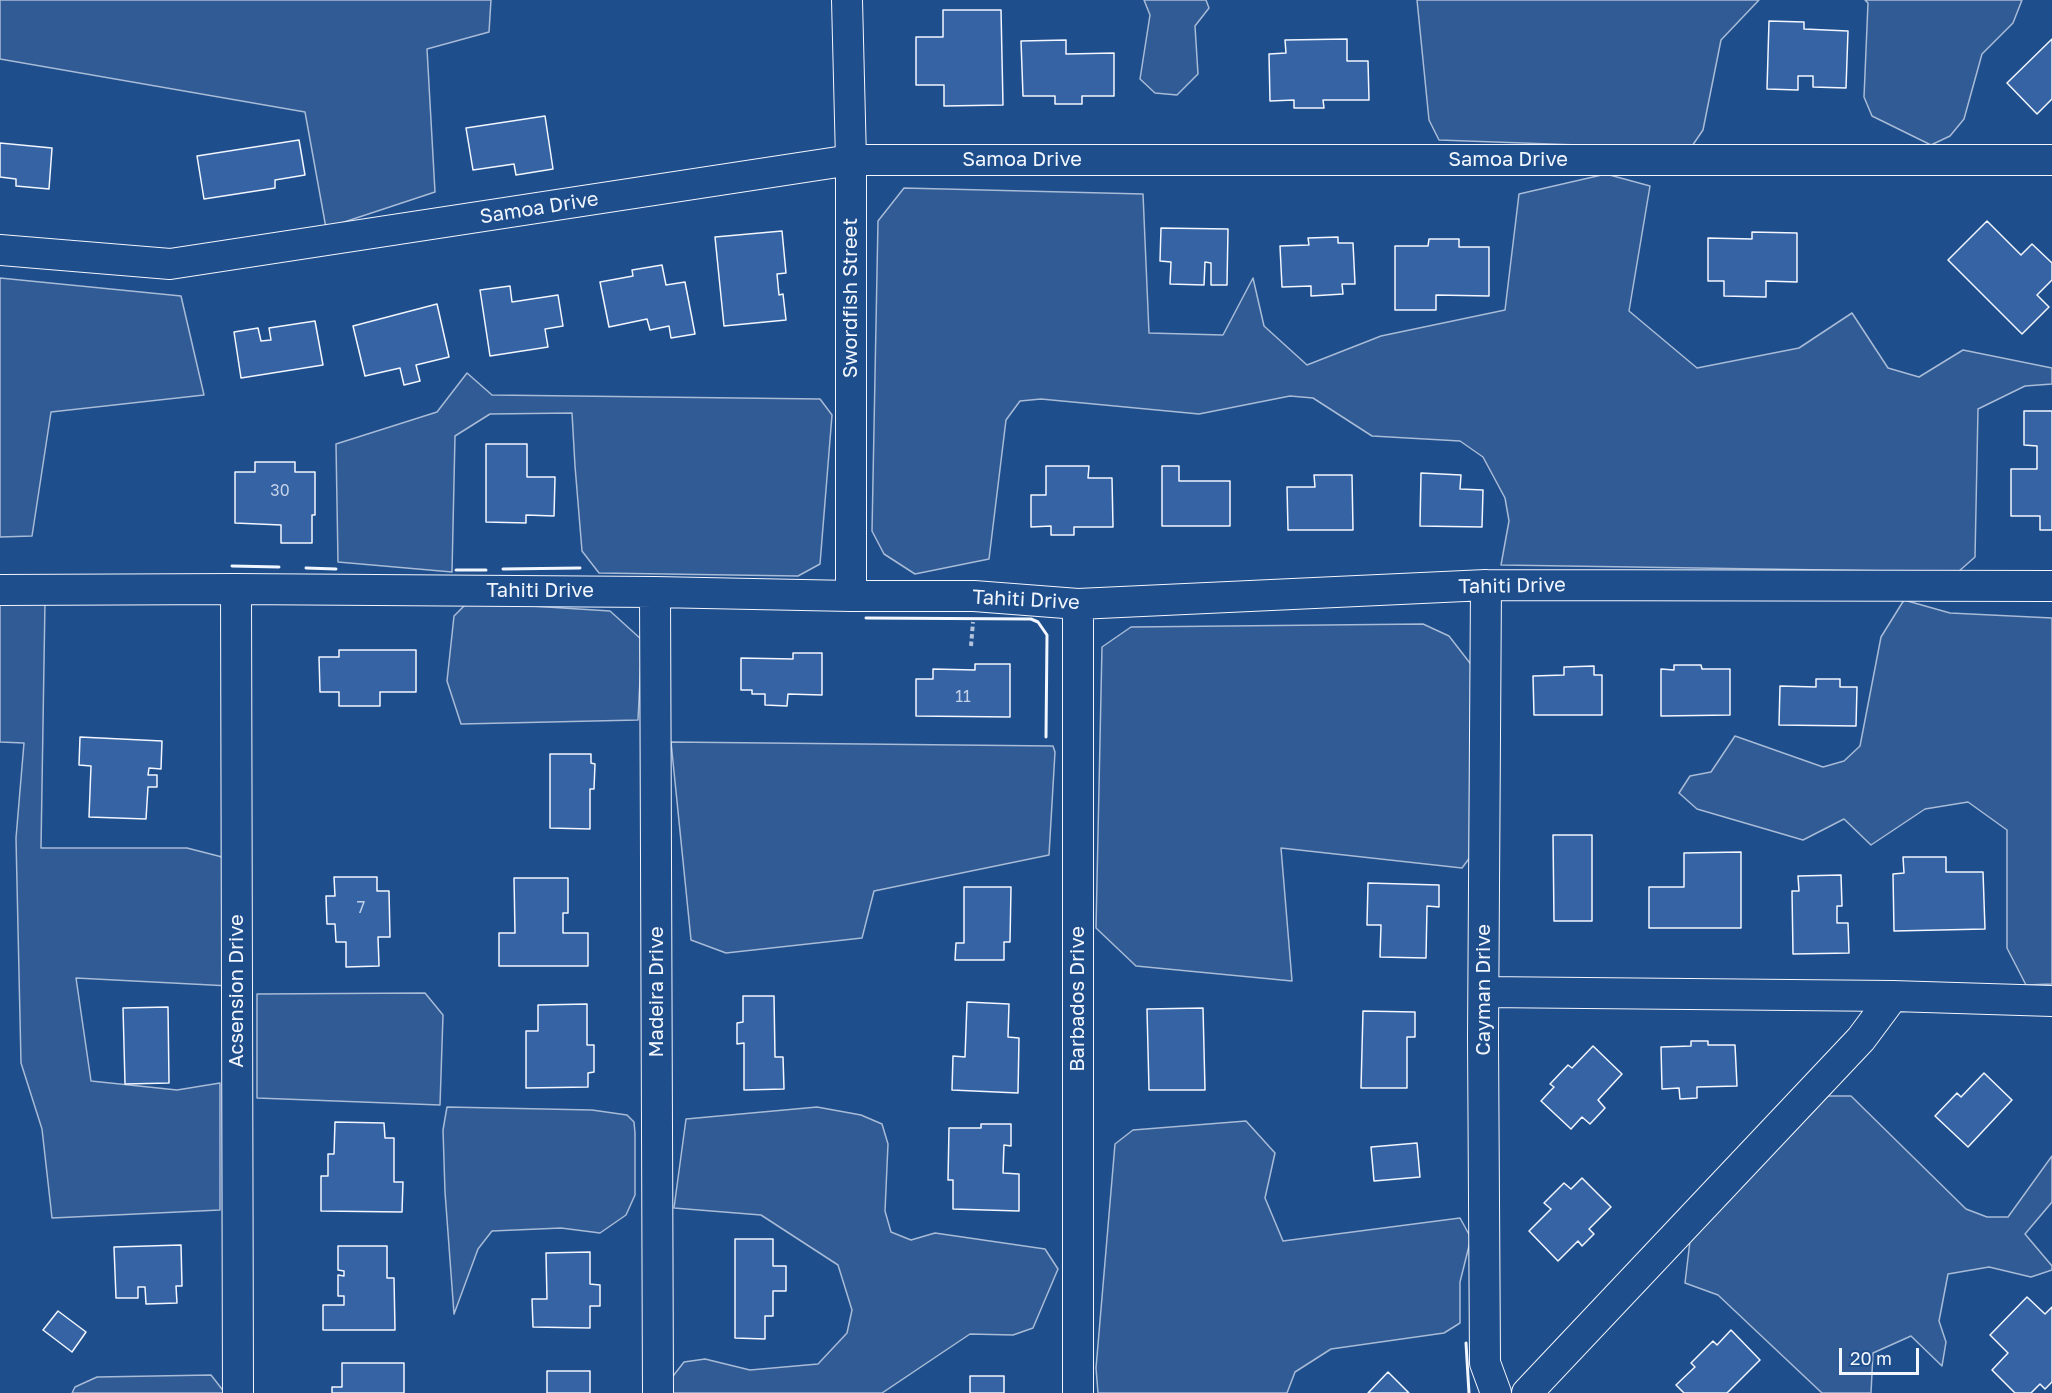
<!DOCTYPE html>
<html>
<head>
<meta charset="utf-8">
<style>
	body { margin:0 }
	#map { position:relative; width:2052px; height:1393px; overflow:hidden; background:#1f4e8c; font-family:"Golos Text",sans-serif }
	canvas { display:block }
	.scale { position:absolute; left:1839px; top:1348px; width:80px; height:27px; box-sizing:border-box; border:3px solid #f2f6ff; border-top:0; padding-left:8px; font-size:18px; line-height:21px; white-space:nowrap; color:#f2f6ff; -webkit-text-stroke:4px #1f4e8c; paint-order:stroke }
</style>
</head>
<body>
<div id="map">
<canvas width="2052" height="1393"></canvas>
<div class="scale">20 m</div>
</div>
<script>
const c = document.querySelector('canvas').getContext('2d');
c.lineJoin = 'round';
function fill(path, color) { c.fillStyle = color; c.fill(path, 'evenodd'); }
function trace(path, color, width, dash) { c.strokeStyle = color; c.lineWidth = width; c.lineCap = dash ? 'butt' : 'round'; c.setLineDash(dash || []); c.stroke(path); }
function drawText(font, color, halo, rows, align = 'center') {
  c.font = font + ' "Golos Text",sans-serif'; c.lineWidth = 4.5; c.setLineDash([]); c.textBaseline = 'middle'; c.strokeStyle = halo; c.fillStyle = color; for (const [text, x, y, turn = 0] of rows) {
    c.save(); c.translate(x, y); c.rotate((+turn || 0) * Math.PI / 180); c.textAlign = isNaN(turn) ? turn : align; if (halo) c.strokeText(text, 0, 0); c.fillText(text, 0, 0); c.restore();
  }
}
const built = new Path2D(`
	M 0,0 L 491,0 L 489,32 L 427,49 L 435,192 L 326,228 L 305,112 L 0,59 Z
	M 1144,0 L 1206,0 L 1209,8 L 1195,26 L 1198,74 L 1177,95 L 1155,93 L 1140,79 L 1150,15 Z
	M 1417,0 L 1759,0 L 1721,40 L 1703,130 L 1690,149 L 1439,140 L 1429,120 Z
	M 1865,0 L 2022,0 L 2013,23 L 1982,54 L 1964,119 L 1950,136 L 1931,145 L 1872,116 L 1864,97 L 1868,3 Z
	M 1606,174 L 1650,186 L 1629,311 L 1697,368 L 1799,348 L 1852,313 L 1888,368 L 1919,377 L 1963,350 L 2052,368 L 2052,384 L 2025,386 L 1978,409 L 1975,557 L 1958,572 L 1501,565 L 1509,521 L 1505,498 L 1483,457 L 1460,441 L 1372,436 L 1313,398 L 1290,396 L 1199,414 L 1041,399 L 1020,401 L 1006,420 L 989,559 L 915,574 L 884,554 L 872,531 L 878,221 L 904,188 L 1143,194 L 1149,333 L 1223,335 L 1253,278 L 1264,326 L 1307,365 L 1381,336 L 1505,310 L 1519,194 Z
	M 0,278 L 181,296 L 204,395 L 51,412 L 32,536 L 0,537 Z
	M 467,373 L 492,395 L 820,399 L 832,415 L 820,564 L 798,576 L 599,573 L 582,551 L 575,466 L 572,413 L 490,414 L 455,436 L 452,572 L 338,562 L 336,444 L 437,412 Z
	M 1904,600 L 1950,613 L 2052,618 L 2052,984 L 2026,985 L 2007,948 L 2007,830 L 1968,802 L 1925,809 L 1871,845 L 1844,819 L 1803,840 L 1697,809 L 1679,793 L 1690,776 L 1711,772 L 1735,736 L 1823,767 L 1844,761 L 1860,746 L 1881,637 Z
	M 45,601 L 41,848 L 187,848 L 226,858 L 230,986 L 76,978 L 91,1081 L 177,1090 L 220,1083 L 220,1210 L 52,1218 L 42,1129 L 21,1063 L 16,838 L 24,743 L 0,742 L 0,604 Z
	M 468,602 L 610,611 L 642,640 L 638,720 L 461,724 L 447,681 L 454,616 Z
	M 1423,624 L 1449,636 L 1473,667 L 1477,848 L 1462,868 L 1281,848 L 1292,981 L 1136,966 L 1096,928 L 1102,647 L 1131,627 Z
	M 671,742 L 1053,746 L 1055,752 L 1049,855 L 874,891 L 862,938 L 726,953 L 691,940 Z
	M 425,993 L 443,1015 L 440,1105 L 257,1098 L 257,994 Z
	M 1828,1096 L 1851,1096 L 1966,1209 L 1987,1217 L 2008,1217 L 2052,1156 L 2052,1202 L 2025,1234 L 2052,1266 L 2052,1270 L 2031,1277 L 1989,1267 L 1948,1274 L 1939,1321 L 1946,1342 L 1942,1366 L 1911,1336 L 1873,1353 L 1871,1393 L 1822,1393 L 1718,1295 L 1685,1283 L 1690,1241 Z
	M 447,1107 L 592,1110 L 627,1115 L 634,1122 L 635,1133 L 635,1195 L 626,1215 L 600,1233 L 561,1228 L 492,1231 L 478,1249 L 454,1314 L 445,1192 L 443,1130 Z
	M 817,1107 L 861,1115 L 882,1124 L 888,1144 L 885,1211 L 891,1232 L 911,1240 L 935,1233 L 1045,1249 L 1058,1269 L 1033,1328 L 1013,1335 L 970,1334 L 882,1393 L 670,1393 L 670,1380 L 684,1362 L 705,1359 L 750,1370 L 818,1364 L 847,1333 L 852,1310 L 838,1265 L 761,1215 L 674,1208 L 686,1119 Z
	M 1246,1121 L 1275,1153 L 1265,1198 L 1283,1241 L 1460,1218 L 1471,1238 L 1460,1282 L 1460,1323 L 1444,1333 L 1331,1349 L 1295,1372 L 1287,1393 L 1098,1393 L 1096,1368 L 1115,1144 L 1133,1130 Z
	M 211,1375 L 225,1393 L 72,1393 L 75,1387 L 97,1377 Z`);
const building = new Path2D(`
	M 943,10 L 1001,10 L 1003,105 L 944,106 L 944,85 L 916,85 L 916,37 L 943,37 Z
	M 1769,21 L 1804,22 L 1804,29 L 1848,31 L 1846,88 L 1813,87 L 1813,76 L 1798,76 L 1798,90 L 1767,89 Z
	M 1347,39 L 1347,61 L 1368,61 L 1369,100 L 1323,100 L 1324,108 L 1294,108 L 1294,100 L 1270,101 L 1269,54 L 1286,53 L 1285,40 Z
	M 2052,39 L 2052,99 L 2037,114 L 2007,83 Z
	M 1066,40 L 1066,54 L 1114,53 L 1114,96 L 1082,96 L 1082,104 L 1055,104 L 1055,96 L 1023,96 L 1021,41 Z
	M 545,116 L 553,169 L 516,175 L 514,164 L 473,170 L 466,128 Z
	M 299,140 L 305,175 L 275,180 L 275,188 L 204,199 L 197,156 Z
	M 0,143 L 52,148 L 49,189 L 16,186 L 16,179 L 0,177 Z
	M 1987,221 L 2021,255 L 2032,244 L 2052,263 L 2052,280 L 2037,295 L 2049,307 L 2022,334 L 1948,260 Z
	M 1161,228 L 1228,229 L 1227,285 L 1211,285 L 1211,263 L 1205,262 L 1204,285 L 1170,284 L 1171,262 L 1160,261 Z
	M 782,231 L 786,273 L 777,274 L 779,295 L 783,294 L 786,320 L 724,326 L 715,237 Z
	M 1752,232 L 1797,233 L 1797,282 L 1766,281 L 1766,297 L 1724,296 L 1724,281 L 1708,281 L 1708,238 L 1752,239 Z
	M 1338,237 L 1338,243 L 1353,243 L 1355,284 L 1342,284 L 1343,294 L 1311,296 L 1311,286 L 1282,287 L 1280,246 L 1309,245 L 1308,238 Z
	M 1429,239 L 1459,239 L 1459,247 L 1489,247 L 1489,296 L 1436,295 L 1436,310 L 1395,310 L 1395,246 L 1428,246 Z
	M 662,265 L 666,285 L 685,282 L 695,334 L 671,338 L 669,326 L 650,330 L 647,319 L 609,327 L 600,282 L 633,276 L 632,270 Z
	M 510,286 L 512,302 L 558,295 L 563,326 L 545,329 L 548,347 L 490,356 L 480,290 Z
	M 437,304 L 449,357 L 416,365 L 420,381 L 404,385 L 400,368 L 365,376 L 353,326 Z
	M 315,321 L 323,365 L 241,378 L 234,332 L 258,328 L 261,341 L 271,340 L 269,328 Z
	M 2024,411 L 2052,411 L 2052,530 L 2040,530 L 2040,516 L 2011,516 L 2011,469 L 2037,469 L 2037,446 L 2024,445 Z
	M 486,444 L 527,444 L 527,477 L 555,477 L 554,516 L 526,515 L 526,523 L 486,522 Z
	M 255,462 L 295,462 L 295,472 L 315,472 L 315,515 L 312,515 L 312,543 L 281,543 L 281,525 L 235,523 L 235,472 L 255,472 Z
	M 1046,466 L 1089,466 L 1088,478 L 1112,478 L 1113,527 L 1074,527 L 1074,535 L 1051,535 L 1051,526 L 1031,527 L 1031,495 L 1046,495 Z
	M 1162,466 L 1179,466 L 1179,481 L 1230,481 L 1230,526 L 1162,526 Z
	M 1421,473 L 1461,475 L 1460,489 L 1483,490 L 1482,527 L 1420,526 Z
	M 1314,475 L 1352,475 L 1353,530 L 1288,530 L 1287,487 L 1315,487 Z
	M 339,650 L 416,650 L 416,692 L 380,692 L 380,706 L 339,706 L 339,692 L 320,692 L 319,657 L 339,657 Z
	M 793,653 L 822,653 L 822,695 L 788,694 L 787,706 L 765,705 L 765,694 L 752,694 L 752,690 L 741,690 L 741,658 L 793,659 Z
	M 975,664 L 1010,664 L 1010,717 L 916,716 L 916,679 L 933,679 L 933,669 L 975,670 Z
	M 1674,665 L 1701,665 L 1702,669 L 1730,669 L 1730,715 L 1661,716 L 1661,669 L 1674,670 Z
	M 1594,666 L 1594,675 L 1602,675 L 1602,715 L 1534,715 L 1533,676 L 1564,675 L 1564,667 Z
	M 1816,679 L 1840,679 L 1840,687 L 1857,687 L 1856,726 L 1779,725 L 1780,686 L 1816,687 Z
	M 80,737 L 162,741 L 161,769 L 149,768 L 148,775 L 157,775 L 157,787 L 148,787 L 146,819 L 89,817 L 91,766 L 79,765 Z
	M 550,754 L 591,754 L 591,763 L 595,764 L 594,789 L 590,789 L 590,829 L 550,828 Z
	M 1553,835 L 1592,835 L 1592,921 L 1554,921 Z
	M 1741,852 L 1741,928 L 1649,928 L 1649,887 L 1684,887 L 1684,853 Z
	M 1903,857 L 1946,857 L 1946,872 L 1983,872 L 1985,929 L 1894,931 L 1893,874 L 1904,873 Z
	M 1841,875 L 1842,906 L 1837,906 L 1837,923 L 1848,923 L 1849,953 L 1793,954 L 1792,891 L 1799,891 L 1798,876 Z
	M 334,877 L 377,877 L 377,891 L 389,891 L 390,937 L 378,937 L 379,966 L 346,967 L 346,942 L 336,942 L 335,924 L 327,924 L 326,896 L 335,896 Z
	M 514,878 L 568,878 L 568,913 L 563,913 L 563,933 L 588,933 L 588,966 L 499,966 L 499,933 L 515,933 Z
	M 1368,883 L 1439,885 L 1439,907 L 1427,906 L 1426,958 L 1380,957 L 1381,925 L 1367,925 Z
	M 964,887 L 1011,887 L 1010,942 L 1004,942 L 1004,960 L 955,960 L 956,943 L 964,943 Z
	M 743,996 L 774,996 L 775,1057 L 783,1057 L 784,1089 L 744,1090 L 744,1043 L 737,1044 L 737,1023 L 743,1022 Z
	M 967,1002 L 1009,1004 L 1008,1037 L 1019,1038 L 1018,1093 L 952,1090 L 953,1056 L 965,1057 Z
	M 587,1004 L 587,1045 L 594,1045 L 594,1072 L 588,1073 L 588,1087 L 526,1088 L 526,1031 L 538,1031 L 538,1005 Z
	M 168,1007 L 169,1083 L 125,1084 L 123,1008 Z
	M 1203,1008 L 1205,1090 L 1149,1090 L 1147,1009 Z
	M 1363,1011 L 1415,1012 L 1415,1037 L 1407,1037 L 1407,1088 L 1361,1088 Z
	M 1691,1041 L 1708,1041 L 1708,1045 L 1735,1045 L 1737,1086 L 1697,1087 L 1697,1098 L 1680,1099 L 1679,1088 L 1662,1089 L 1661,1047 L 1691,1046 Z
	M 1593,1046 L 1622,1074 L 1598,1100 L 1605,1108 L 1590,1124 L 1582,1117 L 1571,1129 L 1541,1101 L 1554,1087 L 1550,1084 L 1568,1065 L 1572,1068 Z
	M 1984,1073 L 2012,1100 L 1968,1147 L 1935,1116 L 1957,1093 L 1961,1097 Z
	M 335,1122 L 384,1123 L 385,1138 L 394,1138 L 394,1182 L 403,1182 L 402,1212 L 321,1211 L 321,1176 L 328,1176 L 328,1154 L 334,1154 Z
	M 981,1124 L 1011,1124 L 1011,1146 L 1004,1145 L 1003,1173 L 1019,1174 L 1019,1211 L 953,1209 L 953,1180 L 948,1180 L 949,1128 L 981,1128 Z
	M 1417,1143 L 1420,1177 L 1374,1181 L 1371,1147 Z
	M 1582,1178 L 1611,1207 L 1589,1229 L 1594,1234 L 1582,1246 L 1578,1241 L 1558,1261 L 1529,1231 L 1551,1209 L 1544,1203 L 1564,1183 L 1571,1189 Z
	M 735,1239 L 773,1239 L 773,1266 L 786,1266 L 786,1291 L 773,1291 L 773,1316 L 765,1316 L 765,1339 L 735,1338 Z
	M 181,1245 L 182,1286 L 176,1286 L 177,1303 L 146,1304 L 145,1287 L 138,1287 L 138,1298 L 116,1298 L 114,1247 Z
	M 338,1246 L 387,1246 L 387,1278 L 394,1278 L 395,1330 L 323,1330 L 323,1305 L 344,1305 L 344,1296 L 338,1296 L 338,1275 L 344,1276 L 344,1271 L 338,1270 Z
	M 590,1252 L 590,1284 L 600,1285 L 600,1306 L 590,1306 L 590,1328 L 533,1327 L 532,1299 L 547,1299 L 546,1253 Z
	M 2027,1297 L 2045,1314 L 2052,1307 L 2052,1382 L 2045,1389 L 2040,1384 L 2031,1393 L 2015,1393 L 1992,1370 L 2008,1353 L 1990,1335 Z
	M 58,1311 L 86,1332 L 72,1352 L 43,1330 Z
	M 1731,1330 L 1760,1360 L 1727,1393 L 1684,1393 L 1676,1385 L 1695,1367 L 1691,1363 L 1713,1341 L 1717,1345 Z
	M 342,1363 L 404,1363 L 404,1393 L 332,1393 L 332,1387 L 342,1387 Z
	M 547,1371 L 590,1371 L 590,1393 L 547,1393 Z
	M 1388,1372 L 1409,1393 L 1368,1393 Z
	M 970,1376 L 1004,1376 L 1004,1393 L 970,1393 Z`);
const path = new Path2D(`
	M 971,646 L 973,622`);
const minor = new Path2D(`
	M 847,0 L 851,160 L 851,596
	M 0,250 L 170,264 L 851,160 L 2052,160
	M 1486,585 L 1483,1037 L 1485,1363 L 1496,1393
	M 236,589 L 238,1393
	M 0,590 L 236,589 L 655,592 L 851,596 L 974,596 L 1078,604 L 1486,585 L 2052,586
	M 655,592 L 658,1393
	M 1484,992 L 1893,996 L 2052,1001
	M 1078,1393 L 1078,604
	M 1527,1393 L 1861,1039 L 1893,996`);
const wall = new Path2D(`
	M 232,566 L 279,567
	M 306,568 L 336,569
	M 503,569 L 580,568
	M 456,570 L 486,570
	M 866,618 L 1031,619 L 1038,622 L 1047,635 L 1046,737
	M 1466,1343 L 1469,1393`);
const numberNames = [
	["30",280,491],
	["11",963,697],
	["7",361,908]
];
const streetNames = [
	["Samoa Drive",1022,160],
	["Samoa Drive",1508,160],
	["Samoa Drive",539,208,-9],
	["Swordfish Street",851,298,-90],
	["Tahiti Drive",1512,586,-1],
	["Tahiti Drive",540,591],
	["Tahiti Drive",1026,600,3],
	["Cayman Drive",1484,990,-90],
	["Acsension Drive",237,991,-90],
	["Madeira Drive",657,992,-90],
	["Barbados Drive",1078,999,-90]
];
fill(built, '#305b95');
trace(built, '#a8bbd7', 1.5);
fill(building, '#3563a3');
trace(building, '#f2f6ff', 1.5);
trace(minor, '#f2f6ff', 32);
trace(path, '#b3c4dc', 4, [4.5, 3]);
trace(minor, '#1f4e8c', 30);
trace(wall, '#f2f6ff', 3);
drawText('16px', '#c3d1e8', null, numberNames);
drawText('20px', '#f2f6ff', '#1f4e8c', streetNames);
</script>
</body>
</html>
